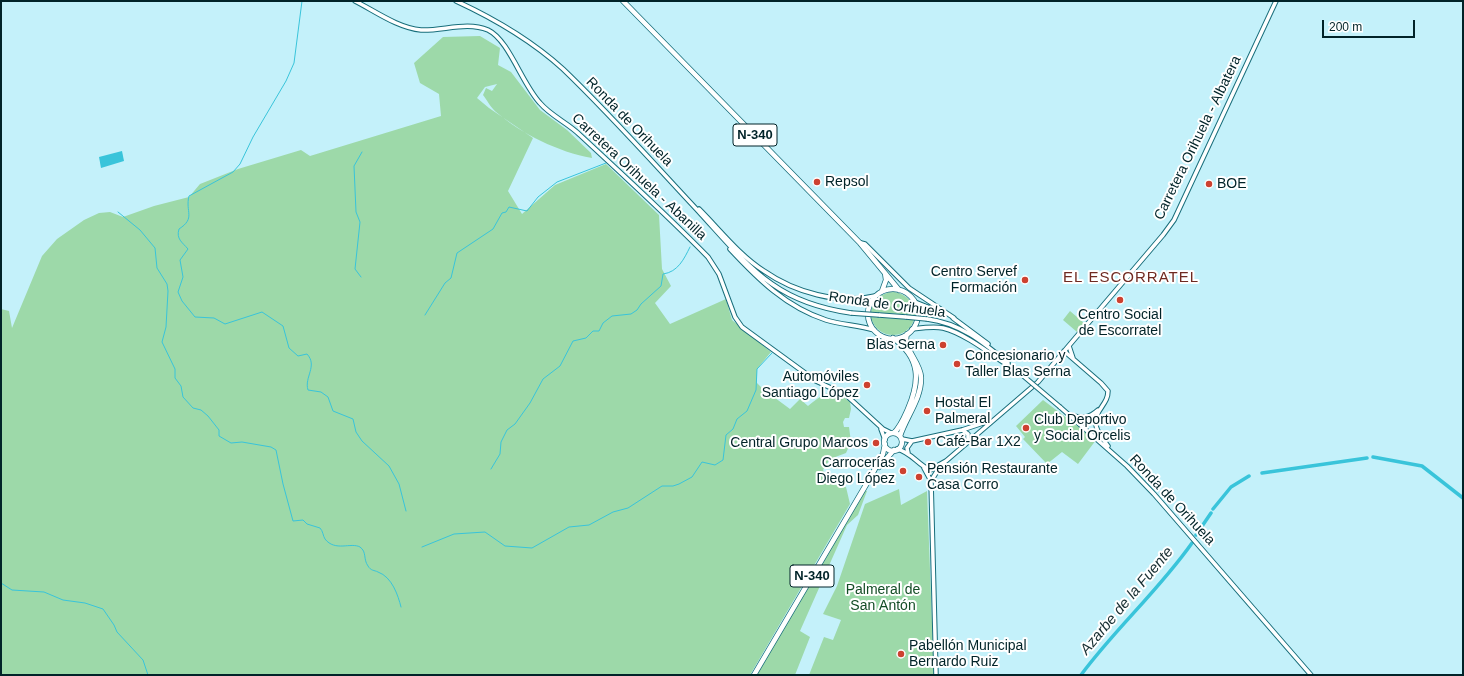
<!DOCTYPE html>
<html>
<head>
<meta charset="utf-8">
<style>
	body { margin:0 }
	#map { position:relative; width:1464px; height:676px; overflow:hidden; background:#c4f1fa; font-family:Arial,sans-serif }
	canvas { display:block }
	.frame { position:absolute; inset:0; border:2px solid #012328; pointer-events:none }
	.scale { position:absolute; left:1322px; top:20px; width:93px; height:18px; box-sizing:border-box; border:2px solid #012328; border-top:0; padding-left:5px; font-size:12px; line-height:14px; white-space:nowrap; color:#012328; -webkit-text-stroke:3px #fff; paint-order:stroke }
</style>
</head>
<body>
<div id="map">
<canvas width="1464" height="676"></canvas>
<div class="frame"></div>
<div class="scale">200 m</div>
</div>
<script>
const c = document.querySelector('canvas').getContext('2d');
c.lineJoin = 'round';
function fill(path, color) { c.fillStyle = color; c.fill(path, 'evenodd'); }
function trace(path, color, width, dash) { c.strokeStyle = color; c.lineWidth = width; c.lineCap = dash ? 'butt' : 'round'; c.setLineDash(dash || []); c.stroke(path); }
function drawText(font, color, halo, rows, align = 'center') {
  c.font = font + ' Arial,sans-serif'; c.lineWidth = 4; c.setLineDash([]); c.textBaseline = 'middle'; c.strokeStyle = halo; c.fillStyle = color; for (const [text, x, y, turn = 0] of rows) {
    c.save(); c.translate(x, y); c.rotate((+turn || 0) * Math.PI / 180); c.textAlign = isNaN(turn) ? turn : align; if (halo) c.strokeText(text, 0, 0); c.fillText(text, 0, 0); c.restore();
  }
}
const green = new Path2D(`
	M 480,36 L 500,48 L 498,65 L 511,72 L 540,110 L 567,130 L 591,153 L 592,158 C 558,152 522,134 496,112 C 491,108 487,100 483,95 L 486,88 L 492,91 L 497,84 L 485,87 L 477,98 L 489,108 L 533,138 L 508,191 L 522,214 L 555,185 L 606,164 L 659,215 L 662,269 L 671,286 L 655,303 L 670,324 L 726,299 L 732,320 L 771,352 L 757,369 L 757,383 L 763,389 L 790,409 L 800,399 L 808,406 C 826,392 831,387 850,402 L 851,409 L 849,418 L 845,418 L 843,422 L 844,427 L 849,427 L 851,442 L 846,453 L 830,459 L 823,470 L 832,484 L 846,487 L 850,504 L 750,675 L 1,675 L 1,309 L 9,311 L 12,328 L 42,256 L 57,239 L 84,220 L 99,213 L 110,212 L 123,217 L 154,206 L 189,197 L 200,184 L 238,169 L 301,150 L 310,156 L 441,116 L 439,94 L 420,83 L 414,63 L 443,37 Z
	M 894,292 C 907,294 915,303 915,315 L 871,312 C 873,300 882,292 894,292 Z
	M 1070,311 L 1084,323 L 1077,332 L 1063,320 Z
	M 871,317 L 914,320 C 906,342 876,339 871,317 Z
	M 1043,400 L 1096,440 L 1078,464 L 1062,452 L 1047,464 L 1023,439 L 1025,437 L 1016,426 Z
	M 899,489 L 901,505 L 927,491 L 934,675 L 809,675 L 824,637 L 833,640 L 841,620 L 823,614 L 837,586 L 865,504 Z
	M 865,490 L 867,491 L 858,515 L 847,525 L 800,631 L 810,637 L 795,675 L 756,675 Z`);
const water = new Path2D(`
	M 122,151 L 124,161 L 101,168 L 99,157 Z`);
const stream = new Path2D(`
	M 302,1 L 294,63 L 286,81 L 253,137 L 240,164 L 233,172 L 189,196 C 185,212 196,218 179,229 C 176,239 182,242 188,249 L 180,260 L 183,277 L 178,292 L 182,301 L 195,317 L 214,318 L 225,324 L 262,312 L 283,326 L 289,348 L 298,356 L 307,354 C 318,366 304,377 308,390 L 321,392 L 328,397 L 333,411 L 353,419 L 356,432 L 362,441 L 389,466 L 399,484 L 406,511
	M 118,212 L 140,230 L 155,248 L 157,268 L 167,284 L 168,291 L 166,327 L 162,342 L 175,369 L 175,378 L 181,386 L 183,397 L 193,408 L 201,410 L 208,416 L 219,430 L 219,436 L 231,443 L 242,442 L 271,447 L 276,450 L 283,484 L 293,521 L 303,520 L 307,524 L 320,528 C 323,531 323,536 325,539 C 335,552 351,542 360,547 C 367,552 363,559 368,566 C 371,571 374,570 378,572 C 392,577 398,595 401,607
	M 361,277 L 355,269 L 360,222 L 356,212 L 354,166 L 362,152
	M 425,315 L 445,283 L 451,278 L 457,253 L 493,229 L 502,213 L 506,212 L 509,207 L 527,211 L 538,197 L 557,182 L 606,163
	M 491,469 L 500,454 L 501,442 L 507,430 L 515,424 L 530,403 L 543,379 L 560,366 L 573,341 L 586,338 L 593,331 L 599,331 L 603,323 L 612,316 L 631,314 L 637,310 L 641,304 L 661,286 L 663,274 C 678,272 684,259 690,247
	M 422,547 L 454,534 L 485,532 L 505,546 L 532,548 L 569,527 L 589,525 L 613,512 L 628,508 L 662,486 L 673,486 L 679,484 L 692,477 L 702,462 L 715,465 L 723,460 L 726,435 L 733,429 L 737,419 L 747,411 L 756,390 L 757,369 L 772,353
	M 1,583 L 12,590 L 44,592 L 63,600 L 85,603 L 103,609 L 114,625 L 117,632 L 143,660 L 148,675`);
const canal = new Path2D(`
	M 1373,457 L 1422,466 L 1463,498
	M 1262,473 L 1367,458
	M 1213,509 L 1231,487 L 1249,476
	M 1196,535 L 1211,513
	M 1081,675 C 1115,629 1159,590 1192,543`);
const secondary = new Path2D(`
	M 355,1 C 375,11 398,28 421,30 C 443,31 467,21 488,30 C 509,40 522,84 540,103 C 551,116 568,123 580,135 C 623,175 667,215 708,257 L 719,274 L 735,317 L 742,327 L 816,381 L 846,395 L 883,429 L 891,433
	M 456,1 C 495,19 531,40 563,69 C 611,115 656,166 701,214 C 723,238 745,265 772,284 C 796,301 823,309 851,313
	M 699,209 C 720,230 739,255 764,271 C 794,292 839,305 875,296
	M 861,243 L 865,244 L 909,288 L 954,318
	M 730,249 C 758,279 786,307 826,320 C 842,325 858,325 874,330
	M 915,302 L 945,314
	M 879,315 L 906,317
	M 953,318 L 988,344
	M 927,319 C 960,323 983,342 1008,363
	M 912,329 C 921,328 933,326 943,328 C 968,334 999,361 1021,374
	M 1069,346 L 1073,358
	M 1064,351 L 1101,383 L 1108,391 C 1108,398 1105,402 1101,408 C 1090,423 1098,433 1108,446
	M 1060,407 L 1127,466 L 1154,494 L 1311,675
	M 1071,415 C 1083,419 1089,418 1098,410
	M 881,429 L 885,440
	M 962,430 L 968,434 L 968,441
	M 902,439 L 912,441
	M 897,449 C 911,452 918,465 930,470 L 946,461 L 1038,382 L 1163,235 L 1174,220 L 1276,1
	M 908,453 L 907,448 L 912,441 L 962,430 L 989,421
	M 924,468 L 931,481 L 936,675
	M 931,481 L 939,468`);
const highway = new Path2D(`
	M 623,1 L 860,243 L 899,290
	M868 314a25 25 0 1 1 50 0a25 25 0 1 1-50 0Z
	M 882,291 L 886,280 L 885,273
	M 893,338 C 921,358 920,381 908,409 C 904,418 901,426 894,433
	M884 442a9 9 0 1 1 18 0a9 9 0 1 1-18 0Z
	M 900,436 C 906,417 922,398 921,377 C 920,361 902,348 907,334
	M 879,467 L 894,450
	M 754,675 L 870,478 L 883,454 L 885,444`);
const secondaryBridge = new Path2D(`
	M 851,313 L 879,315
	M 906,317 L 927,319
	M 1021,374 L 1060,407`);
const markers = [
	[817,182,4,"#cd4130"],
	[1209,184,4,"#cd4130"],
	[1025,280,4,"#cd4130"],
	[1120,300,4,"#cd4130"],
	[943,345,4,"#cd4130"],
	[957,364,4,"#cd4130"],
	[867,385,4,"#cd4130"],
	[927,411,4,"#cd4130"],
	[1026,428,4,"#cd4130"],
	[928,442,4,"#cd4130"],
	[876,443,4,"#cd4130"],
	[903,471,4,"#cd4130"],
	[919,477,4,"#cd4130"],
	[901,654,4,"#cd4130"]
];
const shields = [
	[755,135,44],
	[812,576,44]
];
const shieldNames = [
	["N-340",755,135],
	["N-340",812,576]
];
const streetNames = [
	["Ronda de Orihuela",629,122,46],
	["Carretera Orihuela - Albatera",1198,138,-64],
	["Carretera Orihuela - Abanilla",639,177,43],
	["Ronda de Orihuela",887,305,8],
	["Ronda de Orihuela",1172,500,47]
];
const poiNames = [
	["Repsol",825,182],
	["BOE",1217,184],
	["Centro Servef",1017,272,"right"],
	["Formación",1017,288,"right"],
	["Centro Social",1120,315,"center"],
	["de Escorratel",1120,331,"center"],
	["Blas Serna",935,345,"right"],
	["Concesionario y",965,356],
	["Taller Blas Serna",965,372],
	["Automóviles",859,377,"right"],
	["Santiago López",859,393,"right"],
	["Hostal El",935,403],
	["Palmeral",935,419],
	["Club Deportivo",1034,420],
	["y Social Orcelis",1034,436],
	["Café-Bar 1X2",936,442],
	["Central Grupo Marcos",868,443,"right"],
	["Carrocerías",895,463,"right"],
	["Diego López",895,479,"right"],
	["Pensión Restaurante",927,469],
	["Casa Corro",927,485],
	["Pabellón Municipal",909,646],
	["Bernardo Ruiz",909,662]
];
const parkNames = [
	["Palmeral de",883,590],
	["San Antón",883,606]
];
const neighbourhoodNames = [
	["EL ESCORRATEL",1131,278]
];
const waterNames = [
	["Azarbe de la Fuente",1127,601,-50]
];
fill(green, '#9dd9a9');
fill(water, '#39c4da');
trace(stream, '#39c4da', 1);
trace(canal, '#39c4da', 3.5);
trace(secondary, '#186e7b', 5.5);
trace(highway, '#186e7b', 6);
trace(secondary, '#fff', 3.5);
trace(highway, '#fff', 4.5);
trace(secondaryBridge, '#186e7b', 5.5, []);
trace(secondaryBridge, '#fff', 3.5);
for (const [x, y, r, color] of markers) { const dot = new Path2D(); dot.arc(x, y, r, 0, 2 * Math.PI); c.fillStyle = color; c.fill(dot); trace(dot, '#fff', 1.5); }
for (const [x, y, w] of shields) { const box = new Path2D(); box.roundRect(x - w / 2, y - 11, w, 22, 3); c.fillStyle = '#fff'; c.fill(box); trace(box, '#012328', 1); }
drawText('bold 13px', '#012328', null, shieldNames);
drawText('14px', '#012328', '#fff', streetNames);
drawText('14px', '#012328', '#fff', poiNames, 'left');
drawText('14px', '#134d26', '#fff', parkNames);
c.letterSpacing = '1px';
drawText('15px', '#6f2a21', '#fff', neighbourhoodNames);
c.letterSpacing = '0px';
drawText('italic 15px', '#182f33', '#fff', waterNames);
</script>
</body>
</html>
